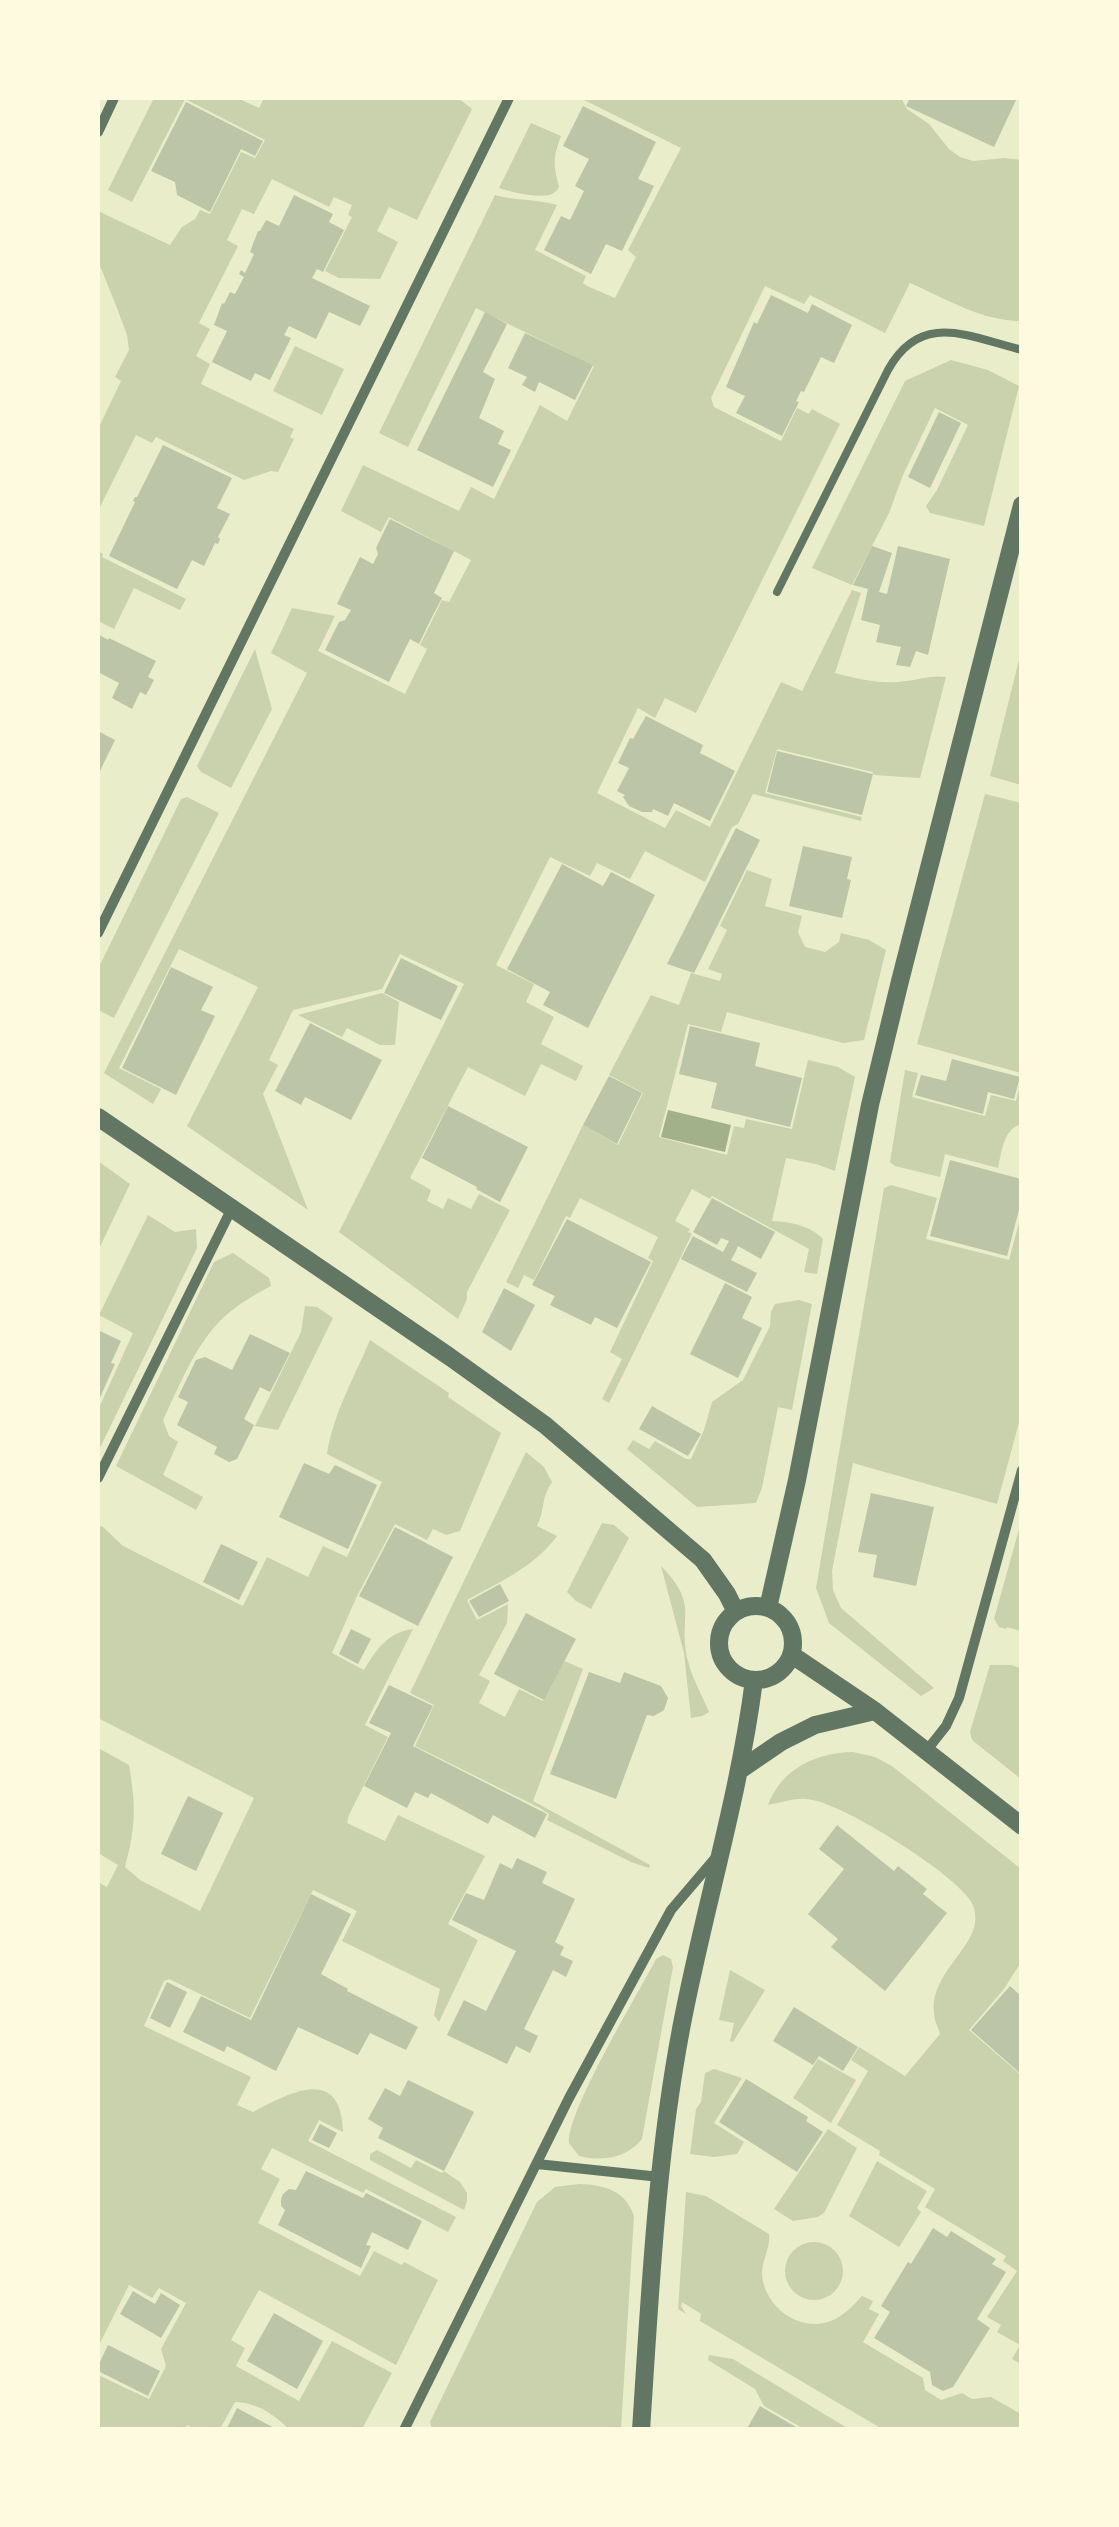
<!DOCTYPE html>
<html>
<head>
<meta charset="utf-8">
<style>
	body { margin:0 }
	#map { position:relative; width:1119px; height:2527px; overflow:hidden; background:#e9edc9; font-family:Inter,sans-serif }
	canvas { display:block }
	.frame { position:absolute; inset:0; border:100px solid #fefae0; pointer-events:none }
</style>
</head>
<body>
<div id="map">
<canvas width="1119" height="2527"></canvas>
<div class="frame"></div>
</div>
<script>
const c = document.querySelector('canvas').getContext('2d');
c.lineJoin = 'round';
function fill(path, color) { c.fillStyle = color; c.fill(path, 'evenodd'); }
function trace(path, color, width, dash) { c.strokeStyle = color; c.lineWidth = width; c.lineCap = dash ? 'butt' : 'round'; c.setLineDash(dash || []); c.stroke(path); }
const green = new Path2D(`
	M 154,98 L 237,98 L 259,108 L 264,98 L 458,98 L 472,109 L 417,220 L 389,207 L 377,231 L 398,242 L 380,279 L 339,278 L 325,271 L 352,217 L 348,215 L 352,205 L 334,197 L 329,207 L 272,179 L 254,214 L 242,209 L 227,240 L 238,246 L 199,323 L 210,329 L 196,356 L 210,364 L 201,384 L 294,429 L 290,437 L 294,439 L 278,472 L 271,471 L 244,480 L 156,437 L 152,443 L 136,435 L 98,511 L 98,429 L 121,381 L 115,377 L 129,350 L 127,335 L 117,308 L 98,261 L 98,211 L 170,245 L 182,227 L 195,219 L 200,210 L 210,214 L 241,152 L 255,158 L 265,140 L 185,99 L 132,202 L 108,190 Z
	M 580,98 L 901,98 L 907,109 L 929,124 L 949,149 L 960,157 L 973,161 L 1005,158 L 1021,160 L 1021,321 C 981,321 947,299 910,283 L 885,333 L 810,295 L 804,304 L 765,286 L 711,398 L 714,407 L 781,441 L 797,408 L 809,414 L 812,409 L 840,424 L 696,713 L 665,698 L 655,718 L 638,708 L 597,793 L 665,828 L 676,810 L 710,827 L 781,682 L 802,691 L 852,590 L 861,593 L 835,673 C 859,679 881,685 906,681 C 921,679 932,675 946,677 L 920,778 L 874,775 L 872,772 L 777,749 L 765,793 L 862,817 L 861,821 L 753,794 L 738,824 L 732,827 L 705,882 L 645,851 L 630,879 L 597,863 L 590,876 L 550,857 L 496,965 L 534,984 L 526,1002 L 554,1017 L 541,1044 L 583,1066 L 576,1081 L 541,1064 L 525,1096 L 468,1067 L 410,1178 L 431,1190 L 427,1201 L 443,1209 L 448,1198 L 471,1209 L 479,1194 L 510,1210 L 467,1292 L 467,1299 L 458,1319 L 339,1232 L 464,984 L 400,954 L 382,989 L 293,1010 L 269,1060 L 278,1065 L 263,1094 L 308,1210 L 187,1126 L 258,987 L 179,949 L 119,1068 L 161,1089 L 153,1104 L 104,1073 L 307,673 L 271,653 L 292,608 L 335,616 L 318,651 L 405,694 L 427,649 L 420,645 L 442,600 L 449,602 L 471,560 L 389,517 L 381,532 L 341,511 L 363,465 L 459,511 L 471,487 L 494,499 L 540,405 L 567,421 L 594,366 L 476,308 L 408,447 L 379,433 L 495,195 C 516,201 537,199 557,205 L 535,250 L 586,276 L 583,283 L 587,286 L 615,298 L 636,257 L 628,250 L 681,148 Z
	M 531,123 L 561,136 C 553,158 553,164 559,186 C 558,188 557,191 554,193 C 544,200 510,192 499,188 Z
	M 295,346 L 344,369 L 322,415 L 273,391 Z
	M 951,360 L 988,370 L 1019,386 L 984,526 L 930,513 L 926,506 L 937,490 L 968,425 L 935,408 L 903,475 L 889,513 L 852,585 L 812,568 L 905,381 Z
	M 98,551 L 103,554 L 102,557 L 186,599 L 180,610 L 134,588 L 114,629 L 98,621 Z
	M 255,649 L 272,709 L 231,788 L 201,772 L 197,766 Z
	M 1021,652 L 1022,785 L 1021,785 L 990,776 Z
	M 985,794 L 1021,803 L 1021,1073 L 917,1044 Z
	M 187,797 L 219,813 L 114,1018 L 98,1010 L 98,969 L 181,799 Z
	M 747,870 L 772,879 L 765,906 L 802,916 L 798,932 L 805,947 L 825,952 L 839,942 L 841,933 L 869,940 L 886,950 L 864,1040 L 843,1043 L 727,1012 L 721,1032 L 688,1024 L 659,1137 L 727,1155 L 734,1126 L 744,1128 L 746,1119 L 792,1129 L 808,1060 L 838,1067 L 855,1077 L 835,1171 L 816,1164 L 786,1158 L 772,1221 C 790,1222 810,1225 823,1239 L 817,1274 L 804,1272 L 809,1249 L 712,1196 L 710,1199 L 692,1189 L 675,1221 L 690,1229 L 688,1232 L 692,1234 L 609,1403 L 602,1399 L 622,1359 L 610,1352 L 653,1261 L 648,1258 L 658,1237 L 580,1198 L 570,1218 L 566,1216 L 534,1280 L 524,1275 L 518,1288 L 506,1282 L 583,1125 L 618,1145 L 643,1093 L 609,1075 L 651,995 L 679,1005 L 691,973 L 720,981 L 722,974 L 708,969 L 727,930 L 720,926 Z
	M 382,993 L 399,1002 L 395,1045 L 380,1045 L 347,1028 L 342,1037 L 298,1015 Z
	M 905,1070 L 918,1073 L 912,1097 L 985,1116 L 991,1095 L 1016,1101 L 1021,1082 L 1021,1124 C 1003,1130 1002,1151 998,1168 L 945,1154 L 940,1177 L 895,1166 L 890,1162 Z
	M 98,1161 L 130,1184 L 98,1251 Z
	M 891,1185 L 937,1198 L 926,1239 L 1009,1260 L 1021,1215 L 1021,1415 L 997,1504 L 853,1463 L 832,1571 L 833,1590 L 841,1608 L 934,1688 L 921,1696 L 829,1623 L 816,1588 L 884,1188 Z
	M 148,1215 L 175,1232 L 196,1229 L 197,1248 L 98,1452 L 98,1410 L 133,1333 L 99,1315 Z
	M 233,1253 L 269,1278 L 271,1286 C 252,1296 233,1307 218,1323 C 193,1350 179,1387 163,1420 L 169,1436 L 178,1442 L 163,1475 L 203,1497 L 196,1510 L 116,1466 L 214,1262 Z
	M 799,1300 L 812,1304 L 792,1410 L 778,1407 L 762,1488 L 756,1503 L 697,1507 L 627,1449 L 633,1440 L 649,1449 L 655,1441 L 686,1459 L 691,1459 L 704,1430 L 712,1402 L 743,1380 L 770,1326 L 771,1312 L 775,1304 Z
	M 305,1306 L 317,1307 L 333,1318 L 278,1430 L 255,1426 L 301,1332 Z
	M 370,1340 L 449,1393 L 448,1397 L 501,1433 L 460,1531 L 446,1535 L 433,1529 L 427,1540 L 395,1524 L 357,1596 L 332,1653 L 364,1670 C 376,1650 388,1632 413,1629 L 365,1725 L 388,1737 L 349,1815 L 347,1823 L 385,1841 L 398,1815 L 485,1856 L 448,1924 L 478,1940 L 439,2022 L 434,2015 L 440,1989 L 342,1941 L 357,1911 L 313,1890 L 250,2018 L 169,1979 L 164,1981 L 144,2026 L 251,2077 L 237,2105 L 253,2112 C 291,2092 341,2065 343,2132 L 319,2120 L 308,2141 L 456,2217 L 448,2232 L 366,2189 L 363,2193 L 272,2148 L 261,2169 L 280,2179 L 258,2223 L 360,2276 L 374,2251 L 402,2265 L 404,2262 L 438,2280 L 396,2365 L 259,2290 L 231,2340 L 245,2348 L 236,2366 L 299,2401 L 332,2341 L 392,2373 L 362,2429 L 289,2429 C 273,2414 258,2403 235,2402 L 220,2429 L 195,2429 L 187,2425 L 185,2430 L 98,2429 L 98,2375 L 149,2399 L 166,2366 L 161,2349 L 186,2303 L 159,2288 L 152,2298 L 129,2285 L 98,2347 L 98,1882 L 107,1887 L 118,1865 L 98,1853 L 98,1748 L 129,1765 C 136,1806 136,1826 125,1867 L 140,1880 L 200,1911 L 254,1798 L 98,1718 L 98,1527 L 102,1526 L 123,1546 L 243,1606 L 267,1557 L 308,1577 L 323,1546 L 347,1557 L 382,1482 L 327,1454 C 333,1414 354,1378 370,1340 Z
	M 526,1452 L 544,1467 L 552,1482 C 540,1501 546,1507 537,1526 L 557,1536 C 534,1567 500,1582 467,1600 L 477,1620 L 508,1604 L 507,1623 L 479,1675 L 490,1681 L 479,1703 L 505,1717 L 519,1689 L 543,1701 L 564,1661 L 583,1669 L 533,1801 L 650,1865 L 649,1868 L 631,1862 L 547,1820 L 549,1814 L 540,1808 L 415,1746 L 434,1705 L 410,1693 Z
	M 1021,1522 L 1021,1631 L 1007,1627 L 1006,1629 L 999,1627 L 994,1619 Z
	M 602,1523 L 614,1525 L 629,1538 L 591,1609 L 576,1601 L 567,1592 Z
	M 661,1566 C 701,1607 677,1616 688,1661 C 692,1678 702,1695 709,1712 L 702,1716 L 691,1718 L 684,1653 Z
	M 990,1665 L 1011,1665 L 1021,1668 L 1021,1779 L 972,1740 L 970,1732 Z
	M 853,1752 L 875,1757 L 892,1766 L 1021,1869 L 1021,1962 L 1004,1989 L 969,2030 L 1021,2075 L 1021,2364 L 1012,2359 L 1020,2345 L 997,2332 L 1001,2325 L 987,2317 L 1017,2271 L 1003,2261 L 1006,2256 L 925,2207 L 935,2189 L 879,2155 L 880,2151 L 837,2125 L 868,2071 L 851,2060 L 859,2047 L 905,2076 L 940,2034 C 938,2027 934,2020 934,2012 C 930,1972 980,1946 975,1914 C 975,1907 970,1899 965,1894 C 944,1868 838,1800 806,1799 C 794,1798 780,1803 768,1805 C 782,1768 816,1753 853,1752 Z
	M 663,1955 L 671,1959 L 673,1967 L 642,2139 C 627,2158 602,2162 579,2156 L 569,2143 C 566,2113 639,1992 656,1959 Z
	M 730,1970 L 765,1990 L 733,2042 L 730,2041 L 734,2023 L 719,2020 Z
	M 818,2059 L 856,2080 L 831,2123 L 793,2098 Z
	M 714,2069 L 742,2078 L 714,2123 L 744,2142 L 737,2154 L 714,2157 L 690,2154 L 696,2109 L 701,2102 L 705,2073 Z
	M 828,2129 L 857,2148 L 824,2213 L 818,2217 L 793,2221 L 774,2209 Z
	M 377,2150 L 411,2168 L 416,2160 L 442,2173 L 444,2171 L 460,2182 L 467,2193 L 467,2201 L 464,2210 L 370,2160 L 370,2154 Z
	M 877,2161 L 927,2191 L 917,2208 L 921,2212 L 899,2247 L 849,2216 Z
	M 579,2184 C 605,2185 625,2190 634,2216 L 621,2429 L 432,2429 L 430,2422 L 537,2202 L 555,2187 Z
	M 686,2192 L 706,2196 L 769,2234 C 771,2250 759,2263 763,2281 C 769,2310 801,2332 831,2321 C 843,2316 853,2306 862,2296 L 873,2301 L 869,2309 L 879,2314 L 863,2342 L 923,2378 L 925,2390 L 941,2400 L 962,2393 L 972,2399 L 991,2397 L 1021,2414 L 1021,2429 L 882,2429 L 700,2321 L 701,2314 L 682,2302 L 681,2306 L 686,2314 L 678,2309 Z
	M785 2271a29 29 0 1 1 58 0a29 29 0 1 1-58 0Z
	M 709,2355 L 733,2359 L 849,2429 L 804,2429 L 764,2406 L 755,2389 L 708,2360 Z`);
const water = new Path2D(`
	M 668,1110 L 731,1125 L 725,1152 L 661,1137 Z`);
const building = new Path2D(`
	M 910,98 L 1017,98 L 994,147 L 906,106 Z
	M 186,102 L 263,141 L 255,156 L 241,149 L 210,212 L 177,195 L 175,182 L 151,171 Z
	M 583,106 L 656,142 L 638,179 L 654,186 L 622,251 L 606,244 L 591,274 L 544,250 L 561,216 L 570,220 L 584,191 L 575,186 L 589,159 L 563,146 Z
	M 294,195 L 333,214 L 329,222 L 344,230 L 323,272 L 317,269 L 312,278 L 370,306 L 360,326 L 329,312 L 316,339 L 289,326 L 284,335 L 291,338 L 270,380 L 255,373 L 251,381 L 212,362 L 227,331 L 214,325 L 222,303 L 224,304 L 230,292 L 235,294 L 244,277 L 239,274 L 241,270 L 245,273 L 254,254 L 250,252 L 258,231 L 260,231 L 266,220 L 279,226 Z
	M 771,295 L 808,313 L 812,304 L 852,325 L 834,363 L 821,357 L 804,392 L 801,391 L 796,401 L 799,402 L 782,436 L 736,413 L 745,396 L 726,387 L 754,322 L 757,324 Z
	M 485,312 L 507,324 L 483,372 L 495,379 L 479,418 L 504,431 L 498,444 L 511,450 L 493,487 L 417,450 Z
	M 525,333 L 593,365 L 575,400 L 539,382 L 535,392 L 522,385 L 527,377 L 508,368 Z
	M 939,412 L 961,423 L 930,488 L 908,477 Z
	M 163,445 L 232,478 L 217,508 L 230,514 L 218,537 L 220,539 L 218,544 L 215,543 L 204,566 L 192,560 L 177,589 L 109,556 L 135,502 L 133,501 L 135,497 L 137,497 Z
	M 390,519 L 454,551 L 434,593 L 442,598 L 430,621 L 419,644 L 410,639 L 389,682 L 325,650 L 339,622 L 345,620 L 351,610 L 337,604 L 360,557 L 373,564 L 378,554 L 376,548 Z
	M 872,546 L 892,553 L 879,592 L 887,594 L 898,546 L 950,559 L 928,655 L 916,651 L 910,667 L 896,665 L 901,647 L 876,642 L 880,625 L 861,620 L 868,589 L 853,585 Z
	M 98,634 L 108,640 L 109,638 L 156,661 L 148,677 L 154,680 L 146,695 L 140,692 L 132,709 L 112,698 L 119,683 L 98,672 Z
	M 646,716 L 703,745 L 700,753 L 735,771 L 710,821 L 674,803 L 668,816 L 653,809 L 652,812 L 642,812 L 629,806 L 623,797 L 625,795 L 617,791 L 629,768 L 618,763 L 630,738 L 633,739 Z
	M 98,731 L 115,740 L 98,775 Z
	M 777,751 L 873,774 L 862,815 L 767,792 Z
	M 736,828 L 760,840 L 694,973 L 667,964 Z
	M 803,846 L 852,857 L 847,879 L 851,880 L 842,918 L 789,906 Z
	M 562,864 L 603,886 L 611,872 L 655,895 L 588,1028 L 543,1005 L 550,992 L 507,969 Z
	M 401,958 L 458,986 L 441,1020 L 384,993 Z
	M 171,967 L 213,987 L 201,1010 L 215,1016 L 176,1095 L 122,1068 Z
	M 310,1023 L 382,1060 L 351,1120 L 305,1097 L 301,1105 L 275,1091 Z
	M 690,1026 L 760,1043 L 755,1066 L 802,1078 L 790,1127 L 711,1108 L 717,1083 L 679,1074 Z
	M 952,1059 L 1020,1077 L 1014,1099 L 988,1092 L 983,1114 L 915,1095 L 921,1075 L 946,1081 Z
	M 609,1076 L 642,1093 L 617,1144 L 583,1125 Z
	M 448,1106 L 528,1147 L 500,1202 L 476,1189 L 477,1187 L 422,1158 Z
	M 950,1160 L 1021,1179 L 1021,1202 L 1007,1256 L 930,1236 Z
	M 712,1198 L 775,1232 L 761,1259 L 738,1246 L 735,1253 L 731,1260 L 757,1273 L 747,1292 L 681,1259 L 693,1236 L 723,1252 L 729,1241 L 721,1238 L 717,1245 L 693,1232 Z
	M 567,1219 L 651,1262 L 617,1328 L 595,1317 L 591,1325 L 550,1305 L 555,1296 L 532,1285 Z
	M 725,1283 L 752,1297 L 742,1318 L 762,1328 L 738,1378 L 690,1354 Z
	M 504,1288 L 535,1305 L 511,1351 L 482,1332 Z
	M 98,1330 L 121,1341 L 111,1363 L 115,1364 L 98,1402 Z
	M 250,1334 L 290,1353 L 270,1392 L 260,1387 L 244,1419 L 254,1425 L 237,1459 L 229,1462 L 214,1454 L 217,1447 L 177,1425 L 188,1402 L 178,1397 L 196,1360 L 205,1357 L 232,1370 Z
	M 652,1406 L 701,1434 L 688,1456 L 639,1429 Z
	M 304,1463 L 329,1474 L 335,1465 L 377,1485 L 348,1549 L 279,1517 Z
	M 871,1493 L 934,1507 L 916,1586 L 873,1577 L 877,1555 L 858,1552 Z
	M 395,1527 L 453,1557 L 418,1626 L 359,1596 Z
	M 221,1544 L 258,1562 L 239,1600 L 203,1582 Z
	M 500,1584 L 509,1601 L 479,1617 L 469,1601 Z
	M 526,1613 L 576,1639 L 544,1700 L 494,1674 Z
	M 351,1629 L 371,1639 L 358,1664 L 339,1654 Z
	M 589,1672 L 620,1683 L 624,1672 L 661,1686 L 668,1698 L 664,1710 L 654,1716 L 647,1715 L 616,1799 L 550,1774 Z
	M 389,1685 L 433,1706 L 413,1746 L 547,1814 L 535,1838 L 493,1815 L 488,1824 L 431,1793 L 428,1798 L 415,1792 L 407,1808 L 364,1786 L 391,1733 L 369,1723 Z
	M 188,1796 L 223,1813 L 196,1871 L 161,1854 Z
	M 837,1825 L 894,1871 L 898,1866 L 927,1889 L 923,1894 L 947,1913 L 885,1991 L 831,1947 L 838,1939 L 808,1914 L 844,1869 L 819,1849 Z
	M 517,1858 L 547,1872 L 542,1883 L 575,1899 L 555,1942 L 564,1947 L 560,1955 L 573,1961 L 566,1977 L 553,1970 L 524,2029 L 538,2036 L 530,2053 L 516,2046 L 507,2064 L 447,2035 L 464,2000 L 486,2011 L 516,1951 L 452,1920 L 466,1893 L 484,1900 L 500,1863 L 512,1869 Z
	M 311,1894 L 351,1914 L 321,1974 L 348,1989 L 347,1991 L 418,2027 L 406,2050 L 370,2033 L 358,2055 L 298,2027 L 276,2071 L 227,2046 L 224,2052 L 183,2032 L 201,1996 L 251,2020 Z
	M 167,1982 L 187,1992 L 170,2028 L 150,2018 Z
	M 1010,1986 L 1021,1996 L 1021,2074 L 971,2030 Z
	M 794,2007 L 858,2047 L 843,2071 L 819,2056 L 813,2065 L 773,2041 Z
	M 746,2079 L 808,2117 L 806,2121 L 823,2132 L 797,2172 L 719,2122 Z
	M 408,2080 L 474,2112 L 444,2171 L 378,2138 L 383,2128 L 368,2119 L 385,2088 L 400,2096 Z
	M 320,2124 L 337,2133 L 329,2148 L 312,2140 Z
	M 306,2171 L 363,2198 L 366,2193 L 422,2221 L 408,2250 L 372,2232 L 366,2245 L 371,2246 L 361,2268 L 278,2225 L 285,2210 L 281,2206 L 281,2199 L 283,2194 L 289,2189 L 296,2190 Z
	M 933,2228 L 947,2237 L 951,2231 L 996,2259 L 992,2264 L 1006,2272 L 977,2319 L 990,2328 L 953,2387 L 943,2391 L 932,2385 L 930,2372 L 874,2338 L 890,2312 L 881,2306 L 908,2262 L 911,2264 Z
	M 133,2291 L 155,2304 L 161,2293 L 180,2305 L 161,2338 L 120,2314 Z
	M 274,2313 L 323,2341 L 297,2389 L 247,2361 Z
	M 108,2345 L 160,2371 L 148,2396 L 98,2371 L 98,2366 Z
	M 760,2406 L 801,2430 L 746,2430 Z
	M 237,2408 L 278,2430 L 226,2430 Z`);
const service = new Path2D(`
	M 777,592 L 888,370 C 921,310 969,337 1022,350`);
const minor = new Path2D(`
	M 98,132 L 114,98
	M 98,933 L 509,98
	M 98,1478 L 232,1208
	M 927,1750 L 946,1726 L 959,1698 L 1022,1470
	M 537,2164 L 660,2177
	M 404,2430 L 569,2098 L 671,1910 L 717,1856`);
const tertiary = new Path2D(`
	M 98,1117 L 450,1357 L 545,1425 L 703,1560 L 727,1594 L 736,1612
	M719 1643a37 37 0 1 1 74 0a37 37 0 1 1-74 0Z
	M 768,1608 L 797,1480 L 870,1105 L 900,981 L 1022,505
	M 792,1655 L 875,1711 L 1022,1826
	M 740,1770 L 781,1742 L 815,1725 L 875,1711
	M 641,2430 C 650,2296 656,2161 681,2029 C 703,1912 739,1798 754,1680`);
fill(green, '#cad2ad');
fill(water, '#a3b18a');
fill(building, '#bcc5a7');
trace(service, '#617663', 8);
trace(minor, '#617663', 10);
trace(tertiary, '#617663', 18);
</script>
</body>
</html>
